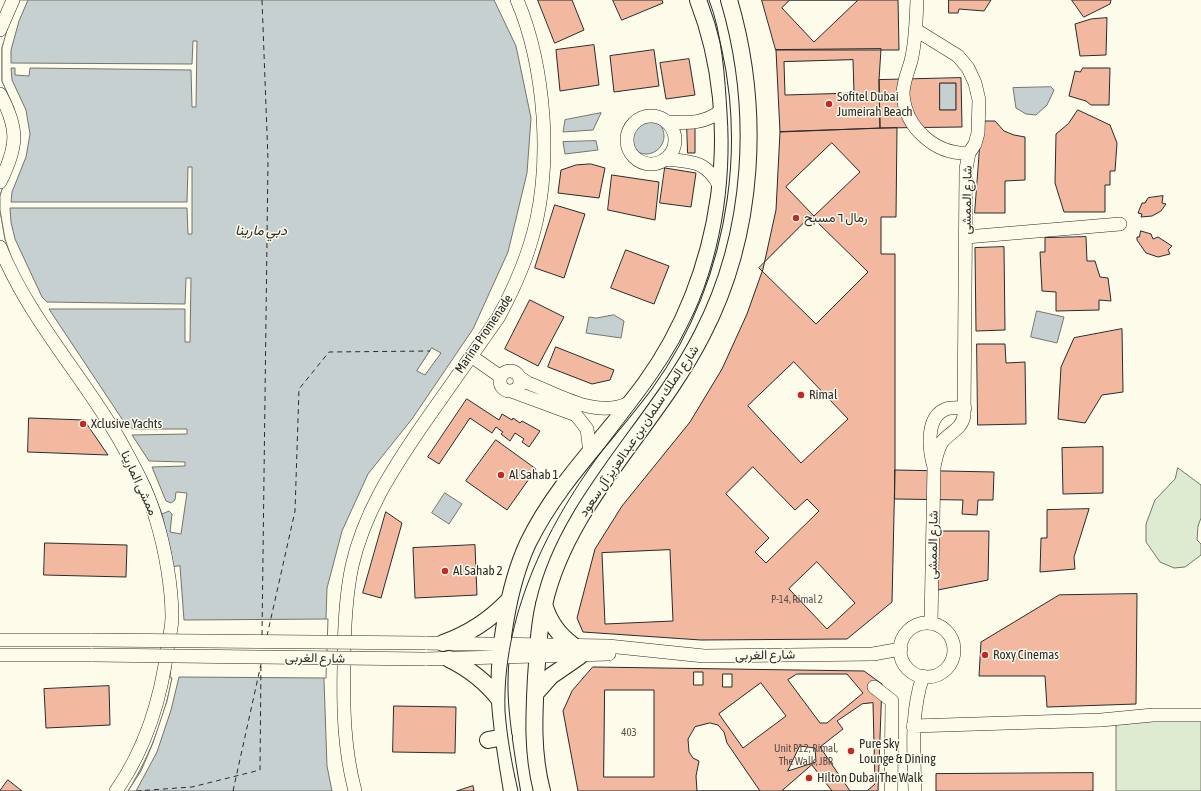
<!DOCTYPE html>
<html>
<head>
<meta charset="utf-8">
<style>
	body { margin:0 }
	canvas { display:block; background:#fdfbea }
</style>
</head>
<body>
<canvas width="1201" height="791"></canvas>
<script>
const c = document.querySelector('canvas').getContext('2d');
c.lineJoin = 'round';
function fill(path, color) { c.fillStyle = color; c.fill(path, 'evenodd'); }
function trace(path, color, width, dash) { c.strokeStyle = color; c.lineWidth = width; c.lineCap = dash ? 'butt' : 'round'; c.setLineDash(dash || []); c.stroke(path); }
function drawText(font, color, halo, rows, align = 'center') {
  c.font = font + ' "Asap Condensed",Vazirmatn,sans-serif'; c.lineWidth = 3; c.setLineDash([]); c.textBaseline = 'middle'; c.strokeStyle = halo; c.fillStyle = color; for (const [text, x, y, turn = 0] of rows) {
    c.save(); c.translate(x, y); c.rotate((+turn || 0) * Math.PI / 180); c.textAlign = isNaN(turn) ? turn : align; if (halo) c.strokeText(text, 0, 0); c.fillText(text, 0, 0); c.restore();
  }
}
const green = new Path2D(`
	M 1178,468 L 1201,485 L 1201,518 L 1198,526 L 1197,540 L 1201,544 L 1201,555 L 1185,567 L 1174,568 L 1160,562 L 1146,542 L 1146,524 L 1155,500 L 1175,479 Z
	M 1201,712 L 1201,791 L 1116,791 L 1116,716 Z`);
const water = new Path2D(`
	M 19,0 L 494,0 L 516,46 L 531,118 L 527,173 L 508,252 L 473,329 L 412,419 L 368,474 L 342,531 L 327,588 L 324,680 L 327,766 L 332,791 L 128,791 C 152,752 167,711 174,667 L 171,553 L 162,514 L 150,484 L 132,450 L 5,239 L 0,210 L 0,196 L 19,134 L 14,108 L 2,81 L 2,48 Z
	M 940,83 L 956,83 L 956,110 L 940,110 Z
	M 1051,87 L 1054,90 L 1047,105 L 1036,115 L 1026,114 L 1016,108 L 1013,88 Z
	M 601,113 L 593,130 L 563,132 L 565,120 Z
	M628 136a18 18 0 1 1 36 0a18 18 0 1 1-36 0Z
	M 596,141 L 598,150 L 565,154 L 563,142 Z
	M 1037,311 L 1064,317 L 1057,343 L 1031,337 Z
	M 614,315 L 624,321 L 621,338 L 586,333 L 589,317 L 596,318 Z
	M 445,493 L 462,504 L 449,524 L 432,513 Z`);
const pier = new Path2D(`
	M 19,0 L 28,0 L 19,21 L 11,50 L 11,63 L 192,64 L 193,41 L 197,41 L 196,107 L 192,107 L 191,70 L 30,68 L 29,76 L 15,75 L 15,68 L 11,68 L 12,80 L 26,110 L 30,134 L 26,157 L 12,192 L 11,202 L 187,202 L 188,167 L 192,167 L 192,234 L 188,234 L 187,208 L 10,208 L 11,222 L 15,239 L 42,297 L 47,302 L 185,304 L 186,278 L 191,278 L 190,342 L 185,342 L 185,309 L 49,309 L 126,425 L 133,429 L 187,429 L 187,434 L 132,435 L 149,461 L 185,462 L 185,466 L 152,467 L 166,501 L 171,503 L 175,500 L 176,492 L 187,493 L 181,534 L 170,532 L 172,514 L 169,511 L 162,514 L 150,484 L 132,450 L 38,313 L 15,268 L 5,239 L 0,210 L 0,196 L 19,135 L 14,108 L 2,81 L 2,48 L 8,26 Z
	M 432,348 L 441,353 L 425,375 L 417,371 Z
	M 180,566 L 184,620 L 328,619 L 326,678 L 179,677 L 171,710 L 157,752 L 136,791 L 128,791 L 141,771 L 153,743 L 167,701 L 172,678 L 170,677 L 174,635 L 173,567 Z`);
const ferry = new Path2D(`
	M 262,635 L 268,160 L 262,0
	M 267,636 L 295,511 L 299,389 L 329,352 L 430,351
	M 136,791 L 192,787 L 260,770 L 261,662
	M 233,791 L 261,664`);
const building = new Path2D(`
	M 538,0 L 572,0 L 584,30 L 555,43 Z
	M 613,0 L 662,0 L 663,3 L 622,20 Z
	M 762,0 L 898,0 L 899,50 L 776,50 Z
	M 790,0 L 858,0 L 814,42 L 782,8 Z
	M 949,0 L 991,0 L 984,11 L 959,9 L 958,13 L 949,13 Z
	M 1072,0 L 1111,0 L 1110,4 L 1084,17 Z
	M 1107,18 L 1106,55 L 1080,56 L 1075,24 L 1091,19 Z
	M 594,45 L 599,85 L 560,91 L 556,50 Z
	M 881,49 L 879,80 L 880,128 L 780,132 L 776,50 Z
	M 654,50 L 659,86 L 614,92 L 610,56 Z
	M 689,59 L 695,95 L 666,99 L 660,63 Z
	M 853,60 L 854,93 L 785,95 L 784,62 Z
	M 1083,68 L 1110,68 L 1109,105 L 1091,105 L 1086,101 L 1069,96 L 1075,71 L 1080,72 Z
	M 961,78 L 962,127 L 880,128 L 879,80 ZM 940,83 L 956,83 L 956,110 L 940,110 Z
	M 1078,110 L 1110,125 L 1117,143 L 1115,171 L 1110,171 L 1110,185 L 1105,185 L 1105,212 L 1064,212 L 1055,183 L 1056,134 L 1068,124 Z
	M 982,121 L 995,121 L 1004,131 L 1014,135 L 1025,137 L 1025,180 L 1005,181 L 1005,213 L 975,213 Z
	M 687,125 L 695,125 L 695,153 L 688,153 Z
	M 897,128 L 896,217 L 881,217 L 881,254 L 895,254 L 895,470 L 892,602 L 847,639 L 701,640 L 583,632 L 577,618 L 595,549 L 622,506 L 690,422 L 722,369 L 747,314 L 763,269 L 776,210 L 780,132 Z
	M 832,143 L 860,172 L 814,216 L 786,187 Z
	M 591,164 L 605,168 L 599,198 L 558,193 L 561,170 L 576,165 Z
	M 665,168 L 696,173 L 691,207 L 660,203 Z
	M 612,175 L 659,182 L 655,220 L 608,210 Z
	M 1163,196 L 1162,203 L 1166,204 L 1161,211 L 1152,216 L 1141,217 L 1142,214 L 1138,213 L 1142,203 L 1145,203 L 1148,198 Z
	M 555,205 L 585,214 L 564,278 L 535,268 Z
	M 811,216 L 868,272 L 816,324 L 759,268 Z
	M 1141,231 L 1151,234 L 1153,239 L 1158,237 L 1172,246 L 1168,250 L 1170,254 L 1158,257 L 1146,253 L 1137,240 L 1137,237 L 1139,237 Z
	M 1086,237 L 1087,261 L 1095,261 L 1100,277 L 1108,278 L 1111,301 L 1099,300 L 1099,310 L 1056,311 L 1056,292 L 1042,291 L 1040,252 L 1045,252 L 1045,238 Z
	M 1004,247 L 1005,330 L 976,331 L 975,248 Z
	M 626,250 L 669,266 L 654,304 L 611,288 Z
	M 530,300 L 564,317 L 538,366 L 505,349 Z
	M 1122,329 L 1123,392 L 1102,395 L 1085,423 L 1058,419 L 1061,367 L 1074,338 Z
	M 977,344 L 1005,344 L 1006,363 L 1025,362 L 1026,424 L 978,425 Z
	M 556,347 L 614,370 L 610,380 L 592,384 L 548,367 Z
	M 794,362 L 848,419 L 801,463 L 748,406 Z
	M 467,399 L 499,420 L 502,414 L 512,420 L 513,418 L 520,423 L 522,421 L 540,431 L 529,447 L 522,442 L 524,439 L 515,433 L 510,441 L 501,434 L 503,432 L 496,427 L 492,433 L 470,418 L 439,464 L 428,457 Z
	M 29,418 L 84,420 L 108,455 L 28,452 Z
	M 496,440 L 536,469 L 507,510 L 466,481 Z
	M 1103,447 L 1103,493 L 1063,494 L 1062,448 Z
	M 753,467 L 795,510 L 807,499 L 819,511 L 766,563 L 755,552 L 769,538 L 726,494 Z
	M 895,470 L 994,472 L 993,500 L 978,500 L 977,515 L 962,514 L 963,500 L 895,499 Z
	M 1089,509 L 1074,557 L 1075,569 L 1040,572 L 1041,538 L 1047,538 L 1047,510 Z
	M 386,512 L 402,523 L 381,598 L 363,593 Z
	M 939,531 L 989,531 L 988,580 L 938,590 Z
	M 45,543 L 127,545 L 126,577 L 44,575 Z
	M 475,545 L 477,595 L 415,598 L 413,548 Z
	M 670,550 L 673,621 L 605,624 L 602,553 Z
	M 817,562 L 855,603 L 827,629 L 789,589 Z
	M 1137,594 L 1136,704 L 1047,707 L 1045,676 L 979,676 L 981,642 L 1059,595 Z
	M 593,667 L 864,671 L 882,684 L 878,791 L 578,791 L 563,711 L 572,691 Z
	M 694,672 L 703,672 L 703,685 L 694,685 Z
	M 723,674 L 732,674 L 732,687 L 723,687 Z
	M 797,674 L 847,674 L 863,693 L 827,723 L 820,723 L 788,680 Z
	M 761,683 L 786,716 L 743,748 L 719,714 Z
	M 109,686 L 110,725 L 46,728 L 44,689 Z
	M 605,690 L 654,690 L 654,777 L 604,777 Z
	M 873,703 L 875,784 L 867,791 L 850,791 L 820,747 L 843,729 L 837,721 L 862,704 Z
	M 394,706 L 456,707 L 455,753 L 393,752 Z
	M 710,723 L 718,725 L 724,732 L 727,743 L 760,791 L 697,791 L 696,776 L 699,761 L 693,758 L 689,752 L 688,739 L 695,727 Z
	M 800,746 L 815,748 L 816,762 L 788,771 Z
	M 812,765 L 832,791 L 782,791 Z
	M 1093,773 L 1093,791 L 936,791 L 936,774 Z
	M 8,780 L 22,791 L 0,791 Z
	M 473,786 L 474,791 L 457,791 Z`);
const minor = new Path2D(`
	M 917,0 C 916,21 916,41 911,61 C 908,72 903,82 903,94 C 905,128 936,155 969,153
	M 0,30 L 13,0
	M 916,30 L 958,56 L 968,68 L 975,83 L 979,100 L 978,133 L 975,144 L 969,153 L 966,169 L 964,416 C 961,430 950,432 942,442 C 937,450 936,458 934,467
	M 0,94 C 19,129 18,146 0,182
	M627 140a24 24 0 1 1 48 0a24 24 0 1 1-48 0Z
	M 667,122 C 688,123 705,124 722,110
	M 665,159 C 692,162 706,160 720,187
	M 966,237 L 1120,224
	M 0,247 C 28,317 81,374 119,439 C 133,464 148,491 156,519 C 165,548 172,587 172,617 C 172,626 170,635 168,644 C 162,695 146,748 116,791
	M 471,356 L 501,377
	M500 381a10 10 0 1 1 20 0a10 10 0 1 1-20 0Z
	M 519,377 L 528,383 C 560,395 596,419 629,403
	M 511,391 L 576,415 L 587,429 L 590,453
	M 931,623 L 934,467 C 929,450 925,417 946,409 C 951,407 959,408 965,408
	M900 650a27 27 0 1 1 54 0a27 27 0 1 1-54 0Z
	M 0,640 L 92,640
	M 425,643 L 608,646 L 704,656 L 873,654 L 901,649
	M 0,655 L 93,655
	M 425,659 L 609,654
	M 874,687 L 892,701 L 891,791
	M 913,726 L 1101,720 L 1153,715 L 1201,715
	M 355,791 C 344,749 343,708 344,665 C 344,632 345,599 352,566 C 364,513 392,470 422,426 C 447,390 473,354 498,318 C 536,249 548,193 543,116 C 540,76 533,37 517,0
	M 915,791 C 914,752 910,714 923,676`);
const major = new Path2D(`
	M 544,604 C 549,622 558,635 574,646
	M 443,643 C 469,634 490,620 509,600
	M 449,659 C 470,669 486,682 500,700
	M 535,694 L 551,676 L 580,656
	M 488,740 L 504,737
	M 512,791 C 507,762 502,732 500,702 C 497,654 508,586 528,543 C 557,483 606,437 645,384 C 723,277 746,124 698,0
	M 542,791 C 532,753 534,716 536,677 C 538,653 538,629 544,605 C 566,504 656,426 702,335 C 755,233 761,109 729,0`);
const tram = new Path2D(`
	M 518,791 C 512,765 507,738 505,711 C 502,618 545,529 599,455 C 630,413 665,373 688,325 C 720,262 732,184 727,113 C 725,79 722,32 709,0`);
const minorBridge = new Path2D(`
	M 92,640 L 425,643
	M 93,655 L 425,659`);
const markers = [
	[829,104,4,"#c62828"],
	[796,218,4,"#c62828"],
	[801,395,4,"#c62828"],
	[83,424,4,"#c62828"],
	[501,475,4,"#c62828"],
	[445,571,4,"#c62828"],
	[985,655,4,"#c62828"],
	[851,751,4,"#c62828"],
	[809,778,4,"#c62828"]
];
const numberNames = [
	["P-14, Rimal 2",797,600],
	["403",629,733],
	["Unit P12, Rimal,",806,749],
	["The Walk, JBR",806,762]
];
const poiNames = [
	["Sofitel Dubai",837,97],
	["Jumeirah Beach",837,112],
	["رمال ٦ مسبح",804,218],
	["Rimal",809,395],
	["Xclusive Yachts",91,424],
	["Al Sahab 1",509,475],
	["Al Sahab 2",453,571],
	["Roxy Cinemas",993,655],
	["Pure Sky",859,744],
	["Lounge & Dining",859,759],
	["Hilton Dubai The Walk",817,778]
];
const streetNames = [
	["شارع الممشى",967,200,-89],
	["Marina Promenade",484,334,-56],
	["شارع الملك سلمان بن عبدالعزيز آل سعود",639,431,-56],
	["ممشى المارينا",139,483,65],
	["شارع الممشى",933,545,-89],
	["شارع الغربى",765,655,-1],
	["شارع الغربى",315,658,1]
];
const waterNames = [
	["دبي مارينا",261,231]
];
fill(green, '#deebd1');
trace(green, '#74746e', 1);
fill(water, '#c7d0d0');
trace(water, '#74746e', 1);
fill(pier, '#fdfbea');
trace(pier, '#74746e', 1);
trace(ferry, '#2b2b2b', 1, [5, 4]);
fill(building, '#f2b8a0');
trace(building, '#2b2b2b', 1);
trace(minor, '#2b2b2b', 14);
trace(major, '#2b2b2b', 18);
trace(minor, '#fdfbea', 13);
trace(major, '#fdfbea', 16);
trace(tram, '#2b2b2b', 1);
trace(minorBridge, '#2b2b2b', 14, []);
trace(minorBridge, '#fdfbea', 13);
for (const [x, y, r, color] of markers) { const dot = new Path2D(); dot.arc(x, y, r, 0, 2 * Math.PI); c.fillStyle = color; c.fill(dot); trace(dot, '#fdfbea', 1.5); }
drawText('11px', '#5d4e48', null, numberNames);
drawText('13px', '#2b2b2b', '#fdfbea', poiNames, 'left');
drawText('13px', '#2b2b2b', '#fdfbea', streetNames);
drawText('italic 14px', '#2b2b2b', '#fdfbea', waterNames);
</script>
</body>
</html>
